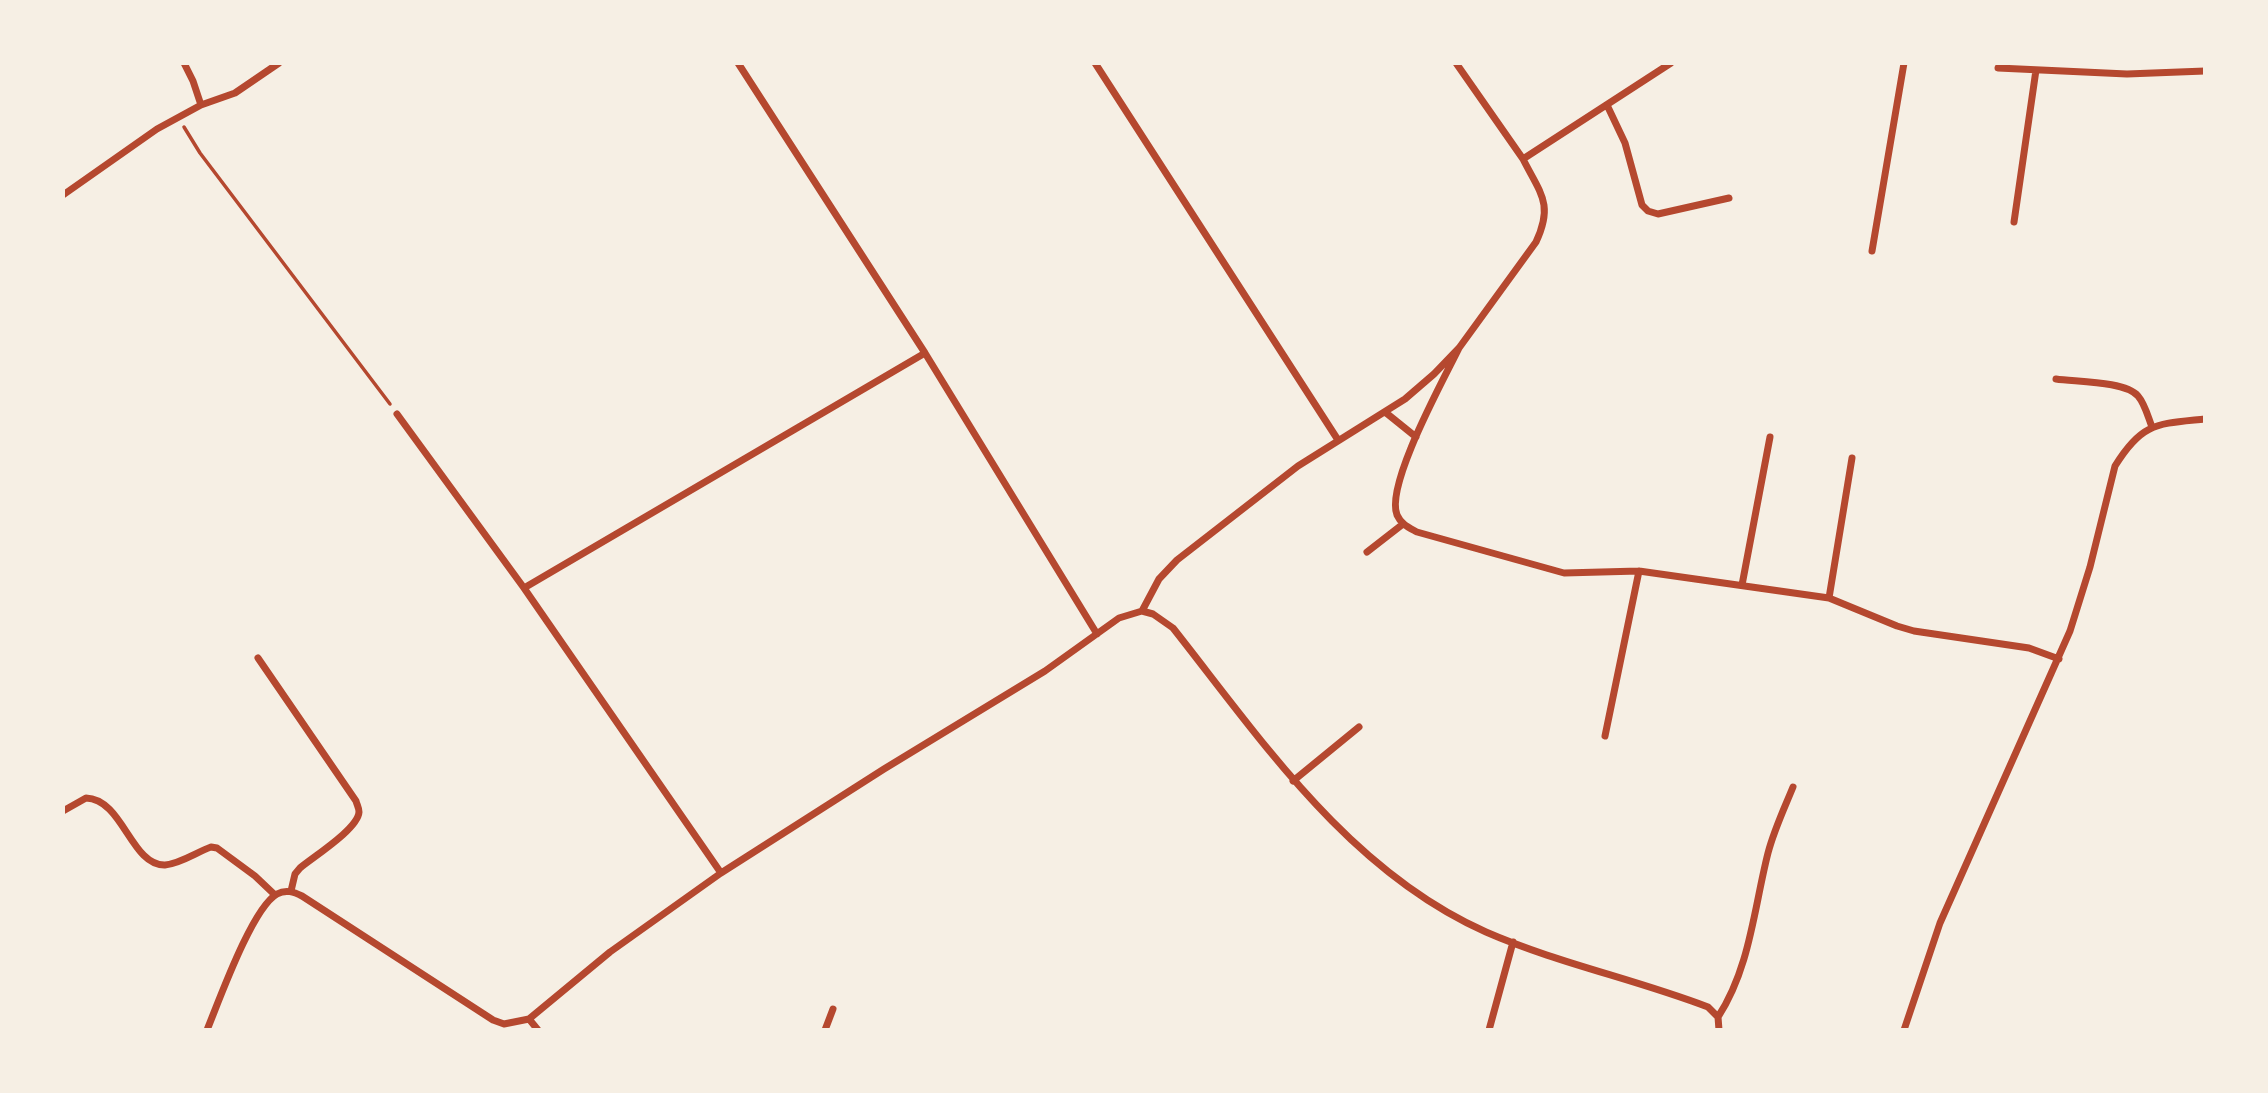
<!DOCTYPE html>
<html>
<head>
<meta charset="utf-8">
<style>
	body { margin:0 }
	#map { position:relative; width:2268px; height:1093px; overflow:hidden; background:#f6efe4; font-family:"Roboto Condensed",sans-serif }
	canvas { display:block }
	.frame { position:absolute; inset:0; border:65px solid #f6efe4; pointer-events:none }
</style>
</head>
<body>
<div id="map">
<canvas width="2268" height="1093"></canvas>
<div class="frame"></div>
</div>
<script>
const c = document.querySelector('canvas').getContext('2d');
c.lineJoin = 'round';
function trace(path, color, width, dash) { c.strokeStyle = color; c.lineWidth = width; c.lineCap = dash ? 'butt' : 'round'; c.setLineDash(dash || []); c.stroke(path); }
const path = new Path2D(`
	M 184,127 L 200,153 L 390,404`);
const minor = new Path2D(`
	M 184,63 L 193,81 L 201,105
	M 738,63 L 925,353 L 1097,634
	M 1095,63 L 1338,440
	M 1456,63 L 1523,159
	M 1998,68 L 2127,74 L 2205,71
	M 1607,105 L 1625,143 L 1642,205 L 1648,211 L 1658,214 L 1729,198
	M 63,195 L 157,129 L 201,105 L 235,93 L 279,63
	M 2014,222 L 2036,70
	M 1872,251 L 1904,63
	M 1459,348 C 1444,379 1385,485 1397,515 C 1401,524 1408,527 1417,532 L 1564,573 L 1639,571 L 1829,598 L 1897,626 L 1914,631 L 2029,648 L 2059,659
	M 2056,379 C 2076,382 2125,381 2138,396 C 2145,404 2148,417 2152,427
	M 1385,412 L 1416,437
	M 397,414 L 524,588 L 721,873
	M 1367,552 L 1403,524
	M 1742,585 L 1770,437
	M 524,588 L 925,353
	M 1829,598 L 1852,458
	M 1142,611 L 1159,579 L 1177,560 L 1298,466 L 1405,399 L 1434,374 L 1459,348 L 1536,242 C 1554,204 1540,193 1523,159 L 1671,63
	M 258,658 L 356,801 C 357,805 359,808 359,812 C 358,829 313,857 300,868 L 295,874 L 291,891
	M 1605,736 L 1639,571
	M 1293,781 L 1359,727
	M 63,811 L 86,798 C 123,799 131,866 165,865 C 180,864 197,852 211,847 L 217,848 L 255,876 L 275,895
	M 1718,1017 C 1750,968 1754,908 1768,853 C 1774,830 1784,809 1793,787
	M 529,1019 L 538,1030
	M 207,1030 C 219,1001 252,908 277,894 C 286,889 294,892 302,896 L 493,1020 L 504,1024 L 529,1019 L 610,952 L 721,873 L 884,769 L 1045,671 L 1119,618 L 1142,611 L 1153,614 L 1173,628 C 1263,742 1349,871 1486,932 C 1557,963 1635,979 1708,1007 L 1718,1017 L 1719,1030
	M 825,1030 L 833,1009
	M 1489,1030 L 1513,942
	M 1904,1030 L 1940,923 L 2070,631 L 2090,567 L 2115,466 C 2142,422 2157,424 2205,419`);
trace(path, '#b5482f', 3.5);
trace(minor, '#b5482f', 7);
</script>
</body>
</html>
